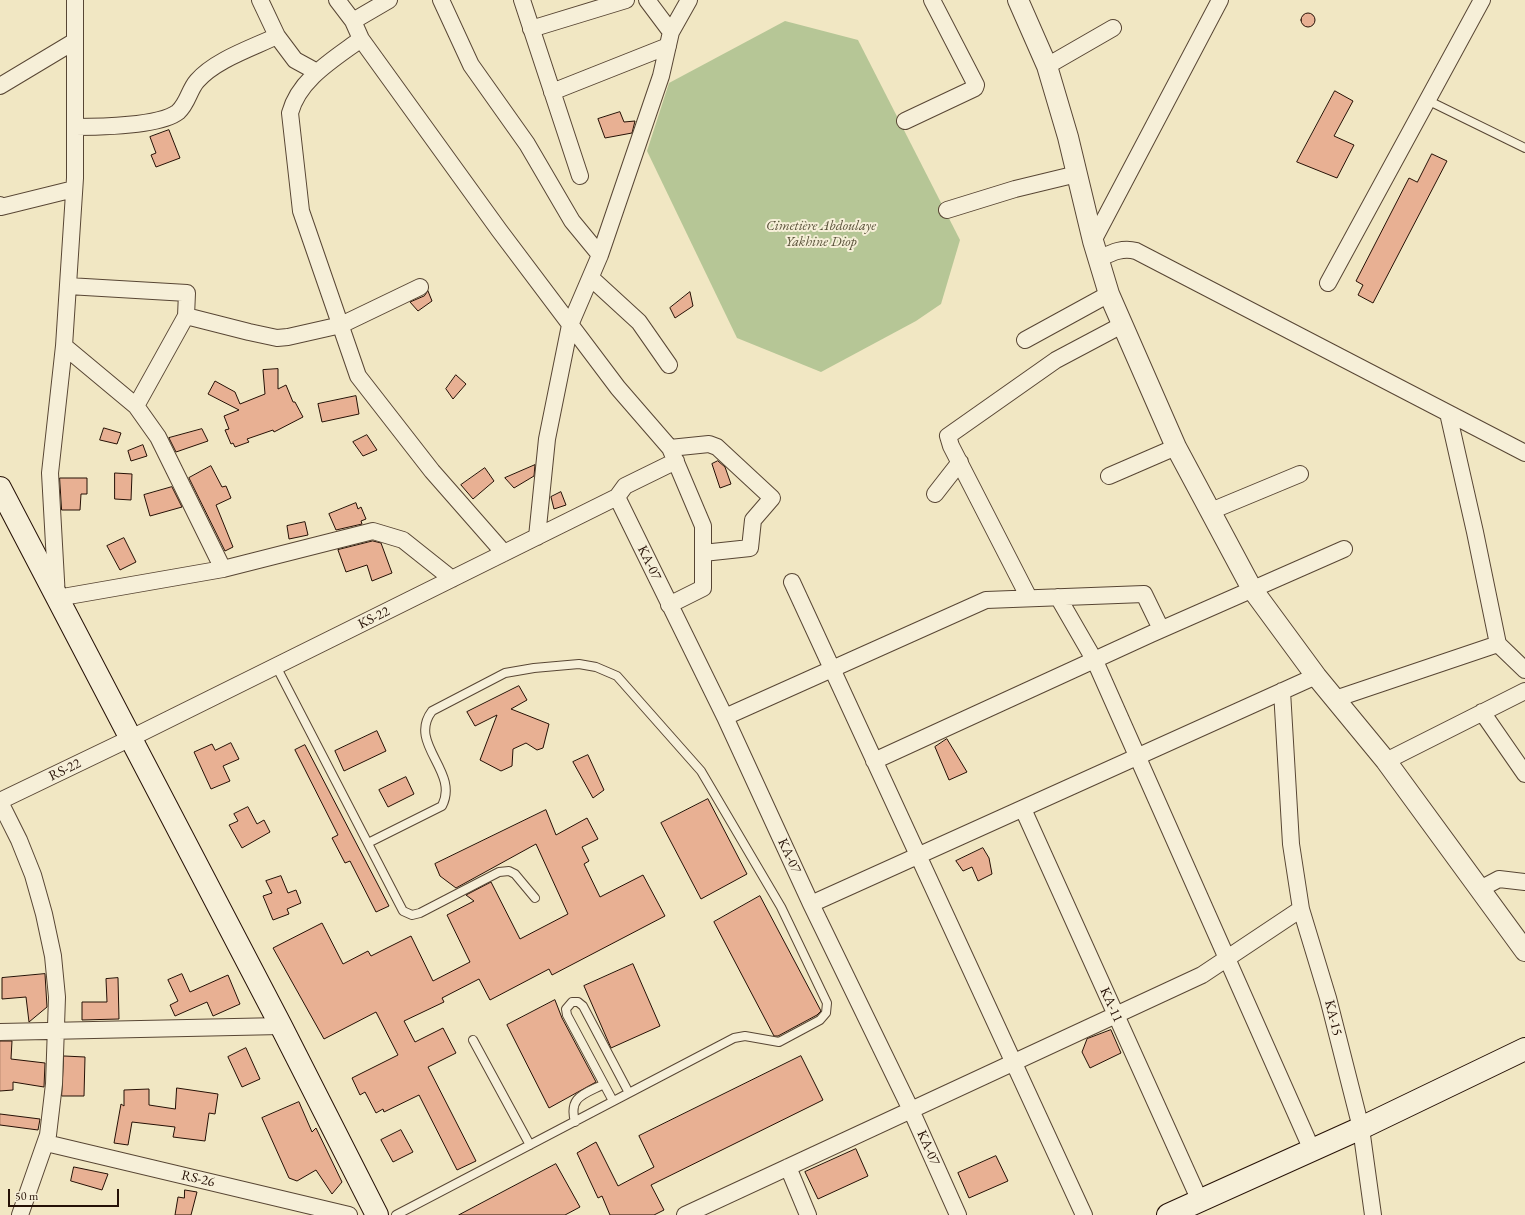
<!DOCTYPE html>
<html>
<head>
<meta charset="utf-8">
<style>
	body { margin:0 }
	#map { position:relative; width:1525px; height:1215px; overflow:hidden; background:#f1e7c3; font-family:"EB Garamond",serif }
	canvas { display:block }
	.scale { position:absolute; left:8px; top:1189px; width:111px; height:18px; box-sizing:border-box; border:2px solid #251005; border-top:0; padding-left:5px; font-size:12px; line-height:14px; white-space:nowrap; color:#251005; -webkit-text-stroke:3px #f6efd8; paint-order:stroke }
</style>
</head>
<body>
<div id="map">
<canvas width="1525" height="1215"></canvas>
<div class="scale">50 m</div>
</div>
<script>
const c = document.querySelector('canvas').getContext('2d');
c.lineJoin = 'round';
function fill(path, color) { c.fillStyle = color; c.fill(path, 'evenodd'); }
function trace(path, color, width, dash) { c.strokeStyle = color; c.lineWidth = width; c.lineCap = dash ? 'butt' : 'round'; c.setLineDash(dash || []); c.stroke(path); }
function drawText(font, color, halo, rows, align = 'center') {
  c.font = font + ' "EB Garamond",serif'; c.lineWidth = 4; c.setLineDash([]); c.textBaseline = 'middle'; c.strokeStyle = halo; c.fillStyle = color; for (const [text, x, y, turn = 0] of rows) {
    c.save(); c.translate(x, y); c.rotate((+turn || 0) * Math.PI / 180); c.textAlign = isNaN(turn) ? turn : align; if (halo) c.strokeText(text, 0, 0); c.fillText(text, 0, 0); c.restore();
  }
}
const green = new Path2D(`
	M 785,21 L 858,40 L 960,240 L 941,304 L 916,321 L 821,372 L 737,338 L 647,151 L 669,83 Z`);
const building = new Path2D(`
	M1301 20a7 7 0 1 1 14 0a7 7 0 1 1-14 0Z
	M 1335,91 L 1353,101 L 1334,136 L 1354,145 L 1337,178 L 1297,162 Z
	M 620,112 L 624,122 L 635,121 L 632,133 L 605,138 L 598,119 Z
	M 169,130 L 180,158 L 156,167 L 151,155 L 156,153 L 150,137 Z
	M 1432,154 L 1447,161 L 1373,303 L 1358,295 L 1363,285 L 1356,281 L 1409,178 L 1417,182 Z
	M 428,291 L 432,301 L 418,311 L 410,302 L 424,296 Z
	M 690,292 L 693,306 L 675,318 L 670,308 Z
	M 278,369 L 278,389 L 286,385 L 293,402 L 295,402 L 303,417 L 274,432 L 273,430 L 247,439 L 249,442 L 235,447 L 233,443 L 231,444 L 225,430 L 229,429 L 224,416 L 239,410 L 208,394 L 215,381 L 235,392 L 240,404 L 265,394 L 263,370 Z
	M 456,375 L 466,384 L 453,399 L 446,389 Z
	M 356,396 L 359,414 L 322,422 L 318,404 Z
	M 104,428 L 121,433 L 117,444 L 100,440 Z
	M 202,429 L 208,441 L 176,452 L 169,438 Z
	M 367,435 L 377,450 L 363,456 L 353,442 Z
	M 143,445 L 147,456 L 131,461 L 128,451 Z
	M 718,461 L 725,467 L 731,484 L 720,488 L 712,464 Z
	M 535,465 L 534,476 L 514,488 L 505,478 Z
	M 211,466 L 222,487 L 226,486 L 231,498 L 216,505 L 233,547 L 225,551 L 189,478 Z
	M 485,468 L 494,481 L 473,499 L 461,485 Z
	M 115,473 L 132,474 L 131,500 L 115,499 Z
	M 60,478 L 87,478 L 87,494 L 81,494 L 80,510 L 62,510 Z
	M 172,487 L 182,507 L 150,516 L 144,495 Z
	M 561,492 L 566,505 L 554,509 L 551,497 Z
	M 356,503 L 358,509 L 361,507 L 366,519 L 361,521 L 362,524 L 336,530 L 329,514 Z
	M 305,522 L 308,535 L 289,539 L 287,526 Z
	M 124,538 L 136,562 L 120,570 L 107,546 Z
	M 373,541 L 381,543 L 392,573 L 372,581 L 367,565 L 346,572 L 338,550 Z
	M 519,686 L 527,700 L 511,709 L 549,724 L 543,748 L 537,750 L 526,743 L 513,749 L 512,766 L 501,771 L 480,760 L 497,715 L 475,726 L 467,712 Z
	M 377,731 L 386,751 L 344,771 L 335,751 Z
	M 947,739 L 967,772 L 949,780 L 935,747 Z
	M 231,743 L 239,759 L 223,766 L 230,781 L 211,789 L 194,752 L 212,744 L 215,750 Z
	M 305,745 L 389,906 L 376,912 L 350,861 L 345,863 L 332,838 L 338,835 L 295,750 Z
	M 588,755 L 604,790 L 593,798 L 573,762 Z
	M 406,777 L 414,794 L 388,807 L 379,790 Z
	M 708,799 L 747,874 L 701,899 L 661,823 Z
	M 248,807 L 257,824 L 264,820 L 270,832 L 242,848 L 229,825 L 238,821 L 234,814 Z
	M 546,810 L 556,835 L 587,818 L 598,839 L 582,847 L 589,861 L 584,864 L 600,897 L 643,875 L 665,916 L 552,975 L 549,969 L 490,1000 L 479,979 L 442,998 L 444,1002 L 404,1021 L 415,1042 L 443,1028 L 456,1053 L 428,1067 L 476,1161 L 457,1170 L 419,1095 L 384,1112 L 383,1109 L 376,1113 L 365,1092 L 360,1095 L 352,1078 L 398,1055 L 376,1012 L 324,1039 L 273,948 L 322,923 L 343,964 L 368,951 L 371,956 L 411,936 L 433,981 L 470,962 L 447,915 L 474,901 L 466,895 L 491,882 L 520,939 L 568,914 L 536,844 L 456,888 L 440,876 L 435,864 Z
	M 983,848 L 989,858 L 992,874 L 978,881 L 972,867 L 963,871 L 956,861 Z
	M 281,876 L 288,893 L 296,890 L 301,903 L 287,909 L 289,914 L 273,920 L 263,896 L 272,893 L 266,881 Z
	M 760,896 L 821,1011 L 817,1015 L 778,1036 L 774,1036 L 714,922 Z
	M 633,964 L 660,1026 L 611,1048 L 584,986 Z
	M 45,974 L 47,1007 L 29,1022 L 26,997 L 2,999 L 2,978 Z
	M 182,974 L 190,992 L 228,975 L 240,1004 L 213,1016 L 207,1002 L 175,1016 L 170,1005 L 178,1001 L 168,980 Z
	M 118,978 L 119,1019 L 82,1020 L 82,1002 L 107,1002 L 106,979 Z
	M 555,1000 L 562,1018 L 596,1082 L 549,1108 L 507,1025 Z
	M 1111,1030 L 1121,1053 L 1090,1068 L 1082,1052 L 1087,1039 Z
	M 0,1041 L 12,1041 L 11,1059 L 45,1063 L 44,1087 L 13,1082 L 13,1090 L 0,1091 Z
	M 246,1048 L 260,1079 L 242,1087 L 228,1057 Z
	M 64,1056 L 85,1057 L 84,1096 L 62,1096 Z
	M 801,1056 L 823,1100 L 651,1185 L 664,1210 L 654,1215 L 610,1215 L 602,1196 L 598,1198 L 577,1153 L 596,1142 L 618,1186 L 654,1167 L 639,1136 Z
	M 177,1088 L 218,1094 L 215,1114 L 209,1113 L 205,1141 L 173,1137 L 175,1127 L 132,1122 L 128,1145 L 114,1143 L 121,1104 L 124,1106 L 124,1090 L 149,1089 L 149,1105 L 175,1109 Z
	M 299,1102 L 312,1132 L 316,1128 L 342,1182 L 332,1194 L 316,1170 L 297,1181 L 289,1178 L 262,1118 Z
	M 0,1114 L 40,1119 L 38,1130 L 0,1125 Z
	M 401,1130 L 413,1152 L 393,1162 L 381,1140 Z
	M 856,1149 L 868,1176 L 818,1199 L 805,1172 Z
	M 996,1156 L 1008,1181 L 969,1198 L 958,1173 Z
	M 556,1164 L 580,1207 L 565,1215 L 459,1215 Z
	M 74,1167 L 108,1174 L 102,1190 L 71,1181 Z
	M 185,1190 L 197,1192 L 191,1215 L 175,1215 L 178,1197 L 184,1198 Z`);
const service = new Path2D(`
	M 1427,100 L 1525,148
	M 276,666 L 403,911 L 412,915 L 420,913 L 499,872 L 509,871 L 515,874 L 535,898
	M 368,843 L 442,806 C 460,771 407,744 432,711 L 505,673 L 534,668 L 579,664 L 596,667 L 617,676 L 701,771 L 781,907 L 827,1003 L 826,1013 L 820,1020 L 779,1042 L 745,1036 L 734,1038 L 396,1215
	M 473,1040 L 530,1145
	M 613,1101 L 567,1015 L 566,1009 L 572,1002 L 578,1002 L 583,1006 L 629,1093
	M 575,1122 C 568,1096 585,1094 604,1084`);
const minor = new Path2D(`
	M 75,0 L 75,178 L 64,346 L 50,473 L 57,598 L 223,569 L 373,531 L 403,540 L 452,579
	M 260,0 L 277,36 L 295,60 L 317,72
	M 337,0 L 353,21 L 361,39
	M 441,0 L 471,65 L 527,144 L 572,221 L 600,255
	M 522,0 L 580,176
	M 647,0 L 671,32
	M 353,21 L 389,0
	M 531,29 L 626,0
	M 1047,66 L 1113,28
	M 0,86 L 75,41
	M 552,92 L 668,46
	M 905,121 L 975,88 L 976,85 L 932,0
	M 75,127 C 99,127 160,126 178,112 C 188,103 189,90 197,81 C 215,60 252,48 277,36
	M 0,205 L 1,207 L 74,189
	M 947,210 L 1015,189 L 1077,174
	M 1093,241 L 1220,0
	M 1098,259 C 1111,253 1122,247 1136,251 L 1525,453
	M 591,278 L 639,322 L 669,365
	M 1328,283 L 1482,0
	M 68,286 L 187,293 L 186,316 L 136,406
	M 186,316 L 249,332 L 277,338 L 288,337 L 341,325 L 420,287
	M 1025,340 L 1109,294
	M 64,346 L 136,406 L 158,437 L 223,569
	M 1448,413 L 1475,532 L 1498,644 L 1525,670
	M 670,448 L 709,444 L 717,447 L 772,498 L 753,520 L 750,548 L 703,553
	M 1109,476 L 1176,447
	M 935,494 L 960,462
	M 617,497 L 725,717 L 811,904 L 911,1110 L 958,1215
	M 1211,511 L 1300,474
	M 537,537 L 547,439 L 570,325 L 600,255 L 661,76 L 671,32 L 689,0
	M 504,553 L 432,471 L 358,376 L 301,211 L 290,113 C 299,79 334,59 361,39 L 499,230 L 618,388 L 670,448 L 703,526 L 703,588 L 669,605
	M 792,582 L 1084,1215
	M 1058,597 L 1095,661 L 1312,1150
	M 1029,598 L 951,446 L 948,436 L 1056,360 L 1122,325
	M 1282,691 L 1291,844 L 1301,909 L 1328,998 L 1361,1128 L 1373,1215
	M 1335,699 L 1498,644
	M 1482,712 L 1525,774
	M 725,717 L 986,600 L 1144,594 L 1161,629
	M 874,761 L 1151,634 L 1344,549
	M 1386,761 L 1525,691
	M 0,801 L 131,738 L 617,497 L 625,486 L 676,461
	M 0,802 L 19,840 L 33,875 L 44,914 L 53,956 L 57,997 L 54,1084 L 48,1135 L 20,1215
	M 1023,809 L 1200,1201
	M 1480,889 L 1499,879 L 1525,882
	M 811,904 L 1316,676
	M 0,1032 L 281,1026
	M 46,1143 L 349,1215
	M 788,1167 L 808,1215
	M 685,1215 L 1202,975 L 1301,909`);
const tertiary = new Path2D(`
	M 1018,0 L 1047,66 L 1068,137 L 1093,241 L 1109,294 L 1176,447 L 1252,589 L 1316,676 L 1386,761 L 1525,951`);
const secondary = new Path2D(`
	M 0,488 L 281,1026 L 377,1215
	M 1168,1215 L 1361,1128 L 1525,1049`);
const parkNames = [
	["Cimetière Abdoulaye",821,226],
	["Yakhine Diop",821,242]
];
const streetNames = [
	["KA-07",649,563,64],
	["KS-22",374,618,-26],
	["RS-22",65,770,-26],
	["KA-07",789,856,65],
	["KA-11",1111,1005,66],
	["KA-15",1333,1018,76],
	["KA-07",928,1148,66],
	["RS-26",198,1179,13]
];
fill(green, '#b6c696');
fill(building, '#e8b093');
trace(building, '#251005', 1);
trace(service, '#584634', 10);
trace(minor, '#584634', 18);
trace(tertiary, '#584634', 22);
trace(secondary, '#251005', 24);
trace(service, '#f6efd8', 8);
trace(minor, '#f6efd8', 16);
trace(tertiary, '#f6efd8', 20);
trace(secondary, '#f6efd8', 22);
drawText('italic 14px', '#585038', '#f6efd8', parkNames);
drawText('14px', '#251005', '#f6efd8', streetNames);
</script>
</body>
</html>
